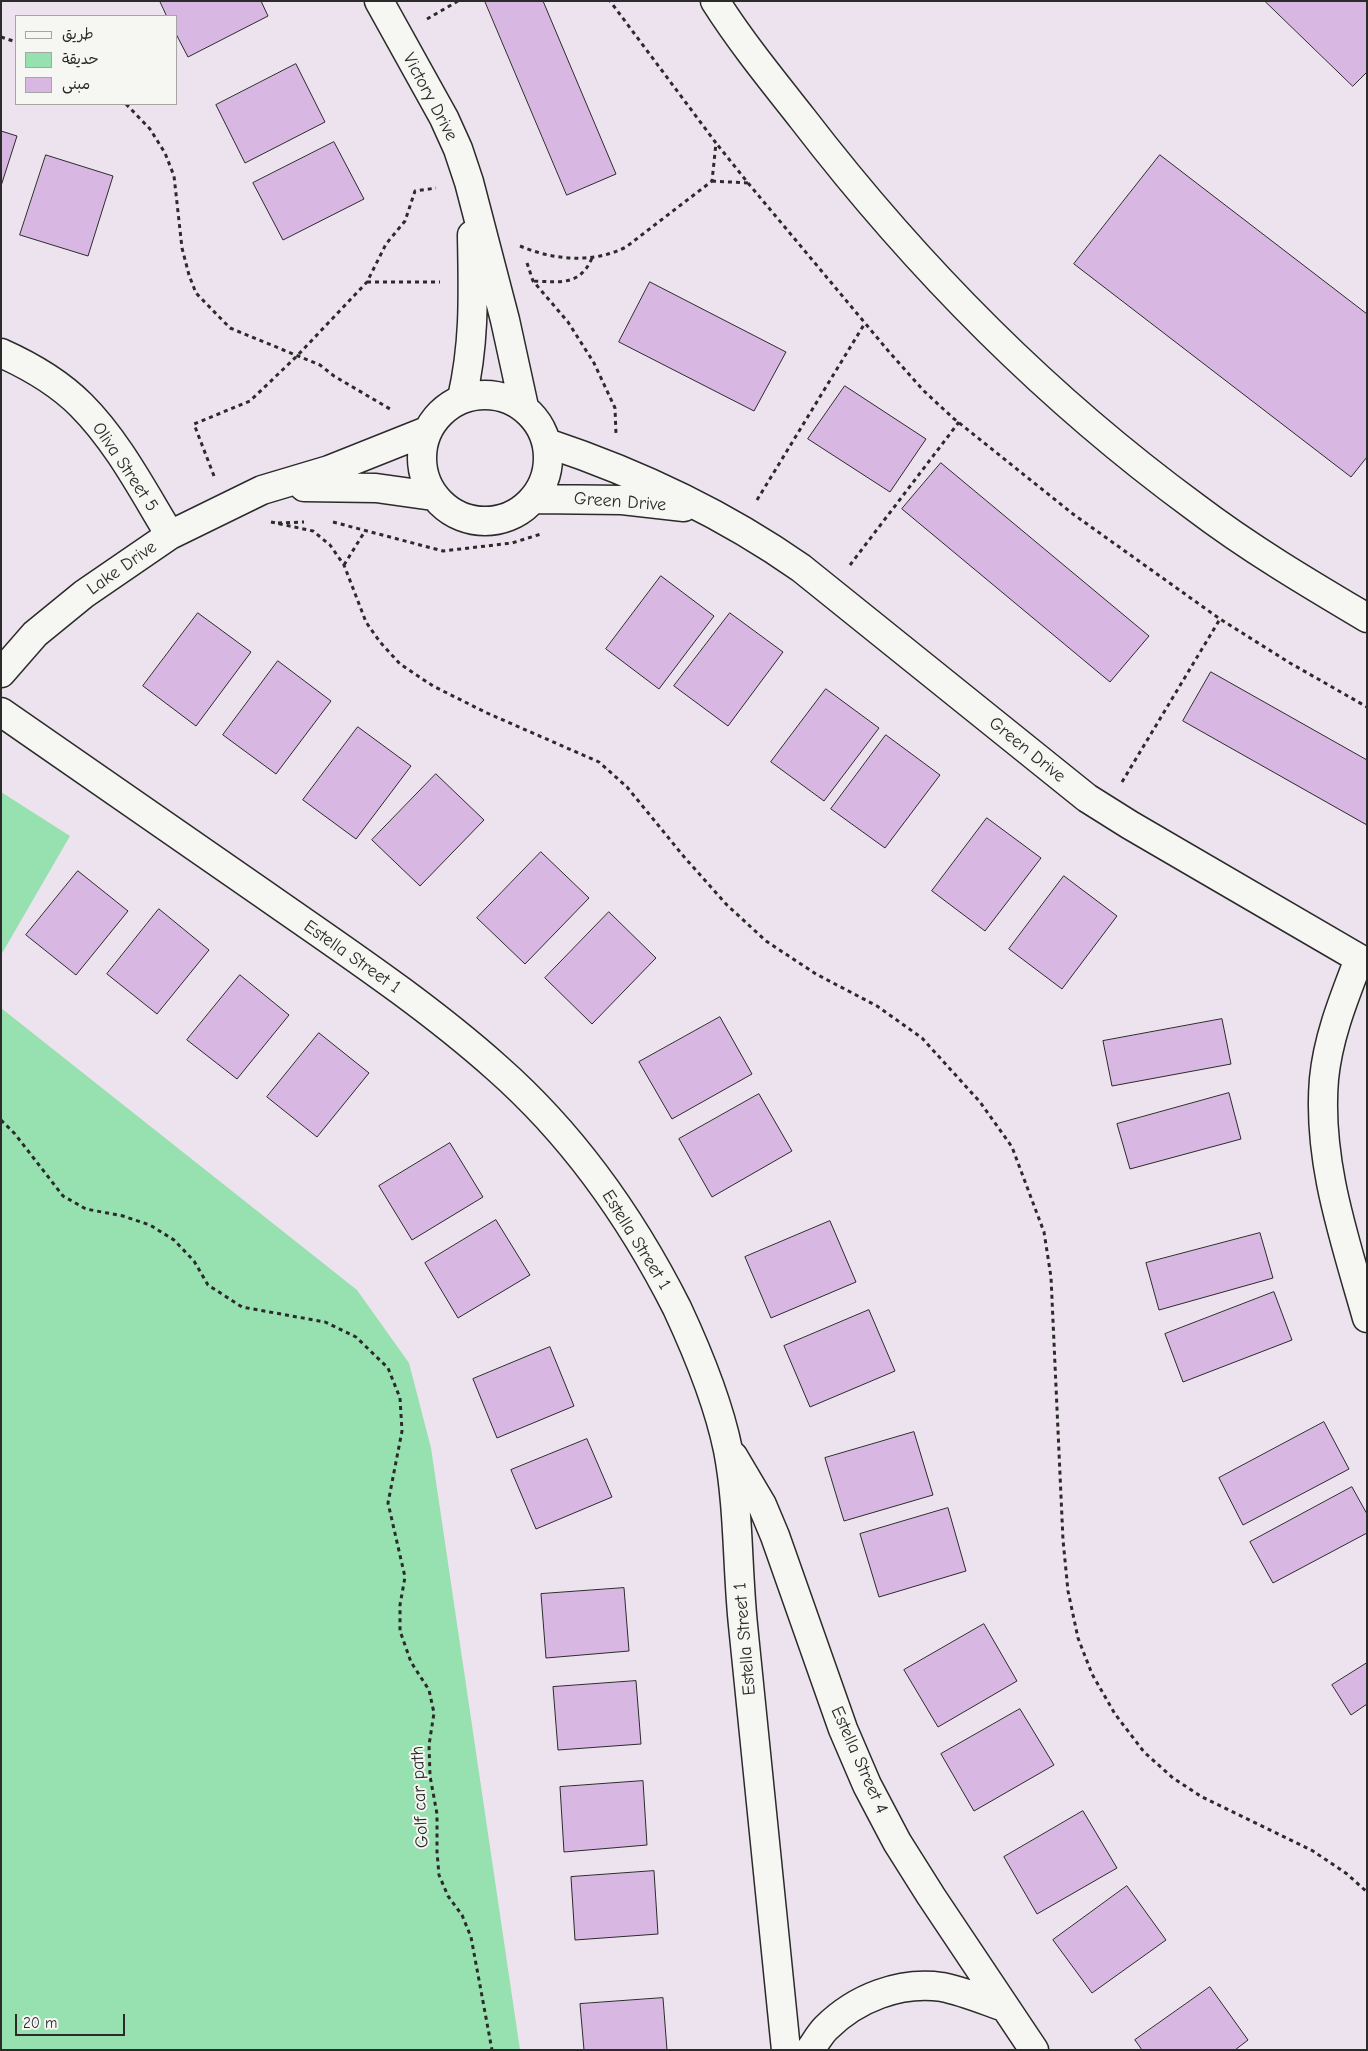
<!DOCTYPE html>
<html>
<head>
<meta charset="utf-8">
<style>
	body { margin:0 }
	#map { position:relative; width:1368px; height:2051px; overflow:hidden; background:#ede3ee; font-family:"Comic Neue","Playpen Sans Arabic",sans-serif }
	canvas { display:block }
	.frame { position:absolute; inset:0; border:2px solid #2b2b2b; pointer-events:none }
	.legend { position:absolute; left:15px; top:15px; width:162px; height:90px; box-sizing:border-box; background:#f6f6f2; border:1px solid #a5a5a2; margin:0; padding:6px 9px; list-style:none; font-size:15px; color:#2b2b2b }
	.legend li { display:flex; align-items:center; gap:10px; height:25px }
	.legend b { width:25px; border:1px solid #a5a5a2 }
	.scale { position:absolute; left:15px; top:2014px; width:110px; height:22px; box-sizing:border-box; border:2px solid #2b2b2b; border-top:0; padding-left:6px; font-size:15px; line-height:18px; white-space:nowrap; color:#2b2b2b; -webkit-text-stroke:4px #f6f6f2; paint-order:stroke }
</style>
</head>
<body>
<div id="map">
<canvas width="1368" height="2051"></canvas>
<div class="frame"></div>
<ul class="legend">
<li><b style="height:6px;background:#f6f6f2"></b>طريق</li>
<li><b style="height:14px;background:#97e0af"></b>حديقة</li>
<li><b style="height:14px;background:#d9b7e3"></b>مبنى</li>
</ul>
<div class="scale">20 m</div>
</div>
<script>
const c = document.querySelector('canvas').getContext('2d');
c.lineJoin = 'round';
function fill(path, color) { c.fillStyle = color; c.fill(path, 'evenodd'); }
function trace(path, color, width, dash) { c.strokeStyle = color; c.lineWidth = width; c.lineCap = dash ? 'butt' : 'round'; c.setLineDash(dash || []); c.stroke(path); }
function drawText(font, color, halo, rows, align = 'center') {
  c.font = font + ' "Comic Neue",sans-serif'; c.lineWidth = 4; c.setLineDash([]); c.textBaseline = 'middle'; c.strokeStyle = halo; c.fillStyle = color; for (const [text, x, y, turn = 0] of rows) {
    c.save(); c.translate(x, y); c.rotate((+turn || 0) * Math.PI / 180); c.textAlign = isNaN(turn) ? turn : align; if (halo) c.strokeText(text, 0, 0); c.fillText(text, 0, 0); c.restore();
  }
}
const green = new Path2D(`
	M 1,792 L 70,836 L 1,955 Z
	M 1,1008 L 357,1290 L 409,1363 L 431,1448 L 520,2050 L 1,2050 Z`);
const building = new Path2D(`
	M 160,1 L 261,1 L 268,16 L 188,57 L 176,34 L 176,16 L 167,16 Z
	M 485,1 L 543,1 L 616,174 L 567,195 Z
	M 1265,1 L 1367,1 L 1367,72 L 1353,86 Z
	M 296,64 L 325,122 L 245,163 L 216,105 Z
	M 1,131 L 17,136 L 1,186 Z
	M 334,142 L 364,199 L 283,240 L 253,183 Z
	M 46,155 L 113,176 L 88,256 L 20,235 Z
	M 1160,155 L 1367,314 L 1367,457 L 1351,477 L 1074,264 Z
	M 650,282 L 786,352 L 754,411 L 619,342 Z
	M 845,386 L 926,439 L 890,492 L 808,439 Z
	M 941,463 L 1149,636 L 1110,682 L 902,509 Z
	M 661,576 L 714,616 L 659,689 L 606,649 Z
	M 198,613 L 251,652 L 196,726 L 143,686 Z
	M 730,613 L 783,652 L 728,726 L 674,686 Z
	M 278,661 L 331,701 L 276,774 L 223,735 Z
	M 1211,672 L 1367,760 L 1367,825 L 1183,721 Z
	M 826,689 L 879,728 L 824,801 L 771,762 Z
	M 358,727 L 411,766 L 356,839 L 303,800 Z
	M 886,735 L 940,775 L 885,848 L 831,809 Z
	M 436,774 L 484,820 L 420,886 L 372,840 Z
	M 987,818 L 1041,858 L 985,931 L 932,891 Z
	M 541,852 L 589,898 L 525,964 L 477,918 Z
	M 78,871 L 128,911 L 76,975 L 26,935 Z
	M 1064,876 L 1117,916 L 1062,989 L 1009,949 Z
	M 159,909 L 209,950 L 157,1014 L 107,974 Z
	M 609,912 L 656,958 L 592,1024 L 545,978 Z
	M 240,975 L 289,1015 L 237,1079 L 187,1040 Z
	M 720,1017 L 752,1074 L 672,1119 L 639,1062 Z
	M 1222,1019 L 1231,1064 L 1112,1086 L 1103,1041 Z
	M 319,1033 L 369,1073 L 317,1137 L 267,1097 Z
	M 1229,1093 L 1241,1139 L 1130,1169 L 1117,1124 Z
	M 759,1094 L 792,1151 L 712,1197 L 679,1139 Z
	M 450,1143 L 483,1197 L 412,1240 L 379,1186 Z
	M 496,1220 L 530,1275 L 458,1318 L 425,1263 Z
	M 830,1221 L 856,1282 L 771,1318 L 745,1257 Z
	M 1260,1233 L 1273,1278 L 1159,1310 L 1146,1263 Z
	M 1274,1292 L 1292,1340 L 1183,1382 L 1165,1334 Z
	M 869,1310 L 895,1371 L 810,1407 L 784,1346 Z
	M 550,1347 L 574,1406 L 497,1438 L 473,1379 Z
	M 1324,1422 L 1349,1469 L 1243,1525 L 1219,1478 Z
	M 914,1432 L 933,1495 L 844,1521 L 825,1458 Z
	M 587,1439 L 612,1497 L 536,1529 L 511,1470 Z
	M 1352,1487 L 1367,1514 L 1367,1533 L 1273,1583 L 1250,1542 Z
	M 948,1508 L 966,1571 L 879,1597 L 860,1534 Z
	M 624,1588 L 629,1651 L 546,1658 L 541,1594 Z
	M 984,1624 L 1017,1681 L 938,1727 L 904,1670 Z
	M 1367,1663 L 1367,1704 L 1351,1715 L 1332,1685 Z
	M 636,1681 L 641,1744 L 558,1750 L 553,1687 Z
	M 1020,1709 L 1054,1765 L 974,1811 L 941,1754 Z
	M 643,1781 L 647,1845 L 564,1852 L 560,1787 Z
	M 1083,1811 L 1117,1868 L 1037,1914 L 1004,1857 Z
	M 654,1871 L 658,1934 L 575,1940 L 571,1877 Z
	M 1127,1886 L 1166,1940 L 1092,1993 L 1053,1940 Z
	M 1210,1987 L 1248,2040 L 1235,2050 L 1142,2050 L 1135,2040 Z
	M 663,1998 L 667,2050 L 584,2050 L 580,2004 Z`);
const path = new Path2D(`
	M 427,19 L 458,1
	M 1,37 L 16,42
	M 126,104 L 150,129 L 165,153 L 174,176 L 182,248 L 189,275 L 196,293 L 230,328 L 320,365 L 334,376 L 390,409
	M 712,181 L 748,183 L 716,143
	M 748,183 L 890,353 L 924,391 L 953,418 L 1073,514 L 1220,619 L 1290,663 L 1367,707
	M 520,246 C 553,260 593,264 626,247 L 712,181 L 716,143 L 610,1
	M 527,263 L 533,281 L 568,322 L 594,363 L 615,408 L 616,434
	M 534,281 C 560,282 580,286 592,258
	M 367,282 L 440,282
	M 214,476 L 194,424 L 250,401 L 297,356 L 367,282 L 386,244 L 405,221 L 415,191 L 436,188
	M 757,500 L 865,323
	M 271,522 L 313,531 L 330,545 L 344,565 L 366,622 L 380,642 L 400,664 L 433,686 L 487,713 L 599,762 L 627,787 L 685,858 L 727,905 L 766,941 L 816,974 L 877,1006 L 922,1038 L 980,1102 L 1012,1147 L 1044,1232 L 1051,1277 L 1063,1540 L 1068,1591 L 1078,1638 L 1092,1674 L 1115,1714 L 1144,1752 L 1173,1778 L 1202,1797 L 1313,1851 L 1347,1874 L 1367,1892
	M 333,522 L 443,551 L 512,543 L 541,534
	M 278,523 L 304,522
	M 344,565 L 365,531
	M 850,565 L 959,422
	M 1122,782 L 1220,619
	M 1,1120 L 15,1134 L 63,1196 L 86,1209 L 123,1216 L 150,1225 L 174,1240 L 194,1261 L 208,1285 L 242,1307 L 325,1322 L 356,1337 L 388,1368 L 400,1398 L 402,1431 L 388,1503 L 405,1577 L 400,1605 L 400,1631 L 411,1662 L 429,1690 L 434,1713 L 429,1745 L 430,1776 L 437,1814 L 437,1852 L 439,1875 L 448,1896 L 462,1915 L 471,1937 L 492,2050`);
const street = new Path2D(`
	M 379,1 L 444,118 L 458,149 L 469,182 L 505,320 L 524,407
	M 1,353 C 30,366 59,383 81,405 C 118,442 143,491 170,535
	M422 458a63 63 0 1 1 126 0a63 63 0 1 1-126 0Z
	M 462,398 C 475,342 473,293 472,235
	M 547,443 C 637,473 724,514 801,568 L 1087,798 L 1130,825 L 1367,963
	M 304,487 L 376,488 L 433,496
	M 534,499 L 622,500 L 684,507
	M 1,673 L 35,634 L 84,594 L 170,535 L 262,490 L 329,470 L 427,431
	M 1,712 C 88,772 175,833 262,893 C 342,949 424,1003 497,1068 C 573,1135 632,1219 677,1308 C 698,1353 718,1401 728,1450 C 739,1507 737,1567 743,1625 C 757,1766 771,1908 786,2050
	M 1359,959 C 1344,998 1328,1037 1324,1079 C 1317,1161 1345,1240 1367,1318
	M 733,1456 L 762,1505 L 775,1536 L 843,1729 L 867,1785 L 897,1842 L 931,1896 L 1034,2050
	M 810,2050 C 815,2043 820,2034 826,2028 C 856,1998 900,1981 942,1987 C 963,1991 984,2000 1004,2007`);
const secondary = new Path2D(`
	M 715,1 C 741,42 772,80 802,118 C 915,265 1045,397 1195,507 C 1249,548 1308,583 1367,618`);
const streetNames = [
	["Victory Drive",430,97,62],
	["Oliva Street 5",125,467,56],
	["Green Drive",620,502,4],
	["Lake Drive",122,568,-35],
	["Green Drive",1027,750,39],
	["Estella Street 1",352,957,35],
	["Estella Street 1",636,1240,58],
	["Estella Street 1",745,1639,-95],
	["Estella Street 4",859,1760,66],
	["Golf car path",420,1797,-93]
];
fill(green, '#97e0af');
fill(building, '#d9b7e3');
trace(building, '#2b2b2b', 1);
trace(street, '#2b2b2b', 31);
trace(secondary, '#2b2b2b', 31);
trace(path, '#2b2b2b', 3, [4, 4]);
trace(street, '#f6f6f2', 28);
trace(secondary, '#f6f6f2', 28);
drawText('18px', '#2b2b2b', '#f6f6f2', streetNames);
</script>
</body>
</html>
